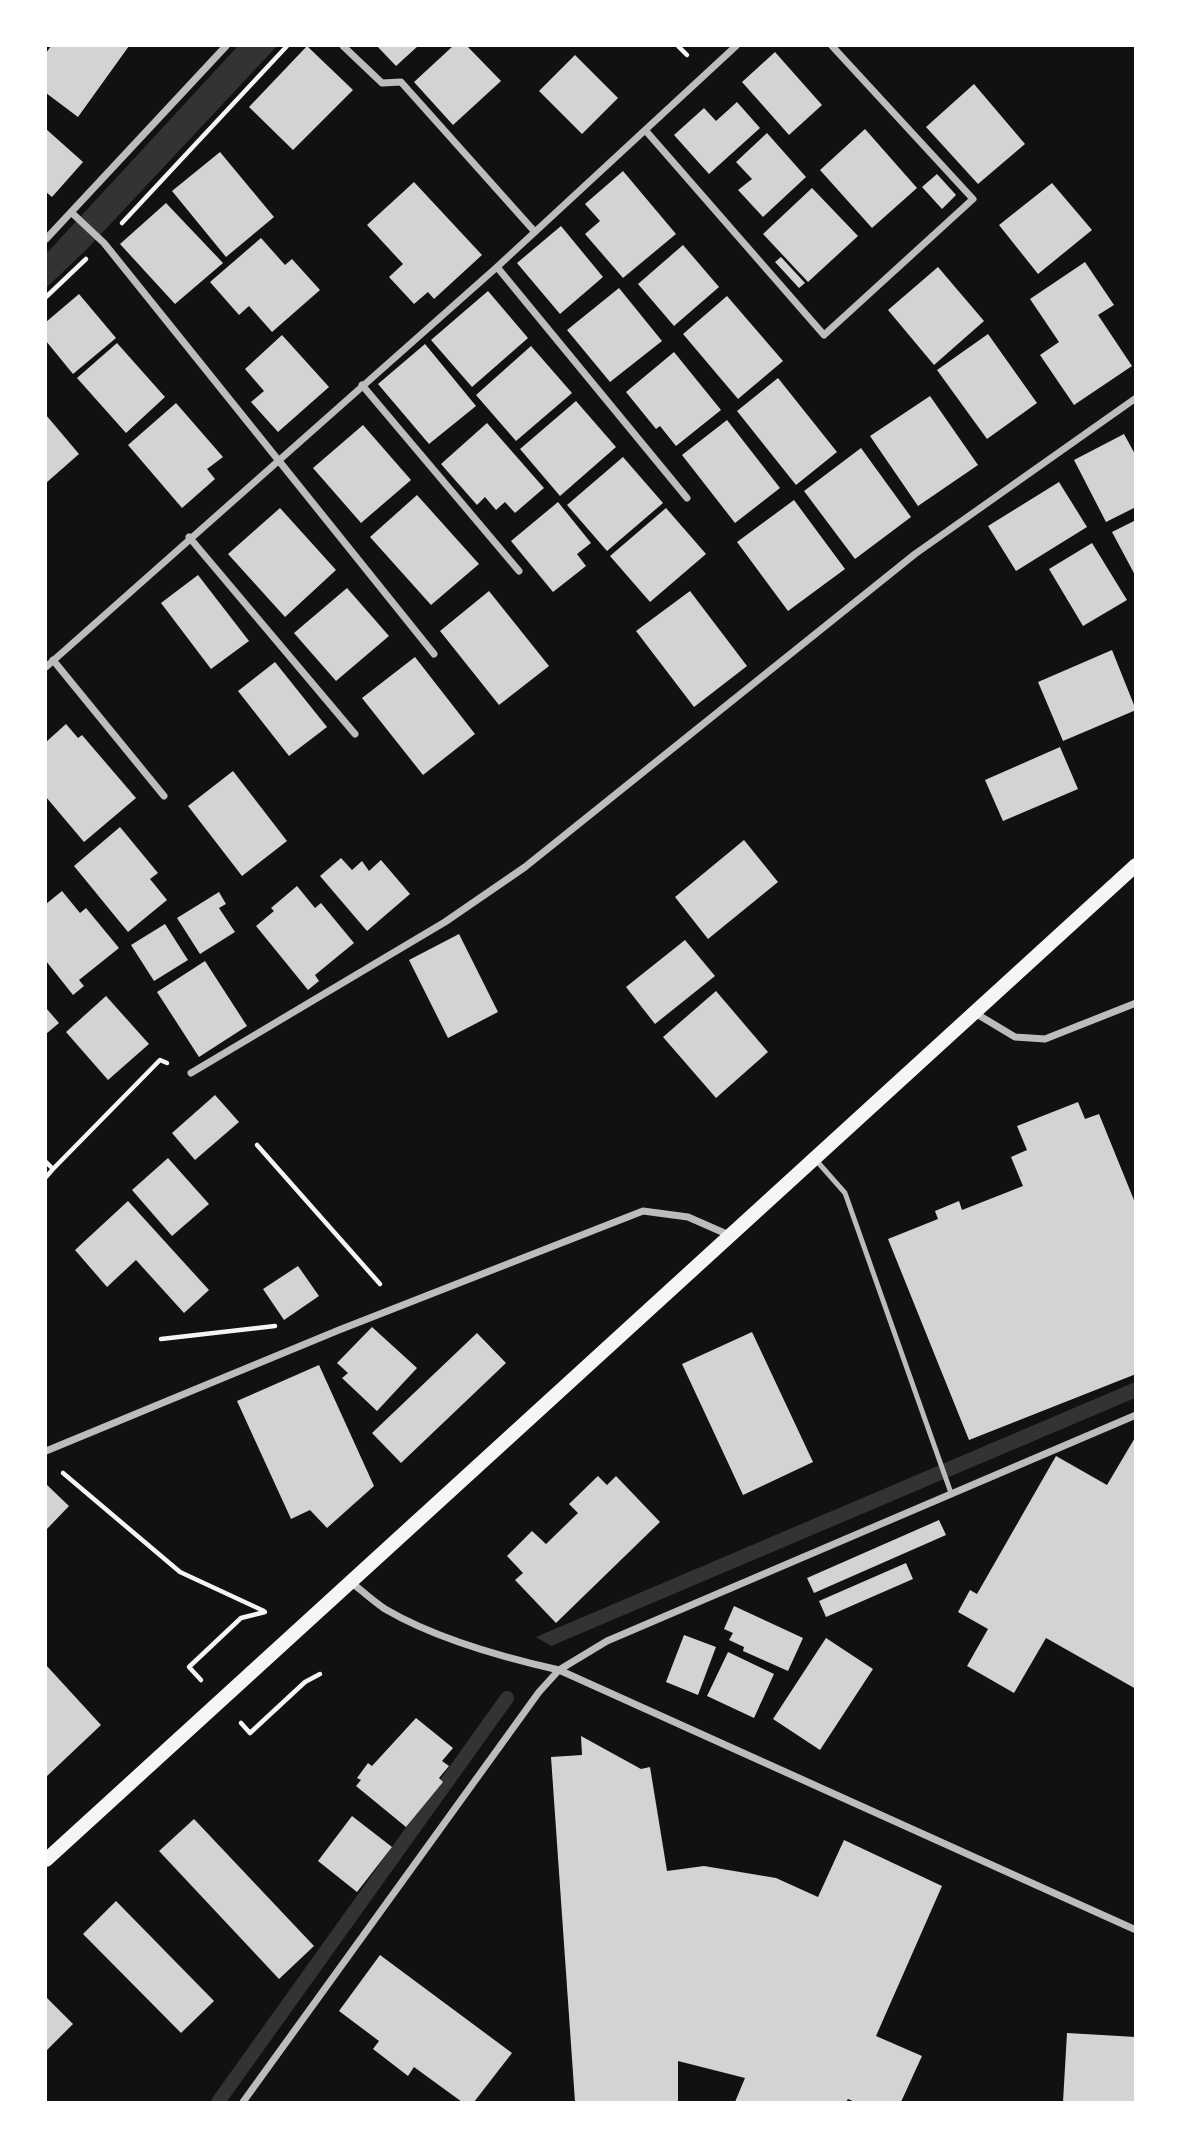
<!DOCTYPE html>
<html>
<head>
<meta charset="utf-8">
<style>
	body { margin:0 }
	#map { position:relative; width:1181px; height:2148px; overflow:hidden; background:#111; font-family:Figtree,sans-serif }
	canvas { display:block }
	.frame { position:absolute; inset:0; border:47px solid #fff; pointer-events:none }
</style>
</head>
<body>
<div id="map">
<canvas width="1181" height="2148"></canvas>
<div class="frame"></div>
</div>
<script>
const c = document.querySelector('canvas').getContext('2d');
c.lineJoin = 'round';
function fill(path, color) { c.fillStyle = color; c.fill(path, 'evenodd'); }
function trace(path, color, width, dash) { c.strokeStyle = color; c.lineWidth = width; c.lineCap = dash ? 'butt' : 'round'; c.setLineDash(dash || []); c.stroke(path); }
const water = new Path2D(`
	M 238,46 L 277,46 L 87,249 L 46,288 L 46,254 Z
	M 1135,1382 L 1135,1398 L 551,1646 L 536,1637 Z`);
const stream = new Path2D(`
	M 218,2102 L 507,1698`);
const building = new Path2D(`
	M 51,46 L 129,46 L 78,117 L 46,93 L 46,53 Z
	M 307,46 L 353,90 L 293,150 L 249,107 Z
	M 377,46 L 418,46 L 396,66 Z
	M 453,46 L 467,46 L 501,81 L 453,125 L 414,82 Z
	M 775,52 L 822,105 L 789,135 L 742,82 Z
	M 575,55 L 618,98 L 582,134 L 539,91 Z
	M 974,84 L 1025,144 L 978,184 L 926,127 Z
	M 737,102 L 760,128 L 709,174 L 674,135 L 704,108 L 716,121 Z
	M 46,129 L 83,162 L 52,197 L 46,192 Z
	M 865,129 L 917,188 L 872,228 L 820,170 Z
	M 767,133 L 806,177 L 763,217 L 738,190 L 752,179 L 736,162 Z
	M 220,152 L 274,217 L 226,257 L 172,191 Z
	M 623,171 L 676,234 L 623,278 L 585,234 L 600,221 L 585,204 Z
	M 937,174 L 956,195 L 942,209 L 922,187 Z
	M 414,182 L 482,255 L 434,299 L 428,292 L 414,304 L 389,277 L 403,264 L 367,225 Z
	M 1052,183 L 1092,230 L 1038,274 L 999,225 Z
	M 812,188 L 858,236 L 808,282 L 763,234 Z
	M 166,203 L 223,263 L 175,304 L 120,244 Z
	M 561,226 L 603,277 L 560,314 L 517,263 Z
	M 261,238 L 285,265 L 292,259 L 320,290 L 272,332 L 249,306 L 239,315 L 210,282 Z
	M 683,245 L 719,287 L 674,326 L 638,284 Z
	M 781,257 L 805,283 L 799,288 L 775,262 Z
	M 1085,262 L 1114,305 L 1098,315 L 1132,366 L 1074,405 L 1040,355 L 1059,342 L 1030,299 Z
	M 938,267 L 984,321 L 934,365 L 888,310 Z
	M 619,288 L 662,341 L 610,382 L 567,330 Z
	M 488,291 L 528,338 L 472,387 L 431,340 Z
	M 79,294 L 116,338 L 73,374 L 46,341 L 46,322 Z
	M 727,296 L 783,361 L 738,399 L 683,334 Z
	M 988,334 L 1037,403 L 987,439 L 937,370 Z
	M 282,335 L 329,387 L 278,432 L 251,402 L 264,391 L 245,369 Z
	M 117,343 L 165,397 L 126,433 L 77,378 Z
	M 425,344 L 476,406 L 429,444 L 378,384 Z
	M 531,346 L 572,393 L 516,441 L 476,395 Z
	M 674,352 L 721,410 L 676,446 L 660,426 L 656,429 L 626,392 Z
	M 778,378 L 837,452 L 796,485 L 737,411 Z
	M 930,396 L 978,465 L 918,506 L 870,436 Z
	M 576,401 L 616,447 L 560,496 L 520,449 Z
	M 176,403 L 223,457 L 207,469 L 215,479 L 182,508 L 128,445 Z
	M 46,415 L 79,454 L 46,483 Z
	M 727,420 L 780,488 L 735,523 L 682,455 Z
	M 487,423 L 544,488 L 515,513 L 505,502 L 496,510 L 485,497 L 477,505 L 441,464 Z
	M 363,425 L 411,480 L 361,523 L 313,468 Z
	M 1124,434 L 1136,456 L 1136,507 L 1106,522 L 1074,460 Z
	M 861,448 L 911,517 L 855,559 L 804,491 Z
	M 623,457 L 663,503 L 607,551 L 567,505 Z
	M 1059,482 L 1087,527 L 1016,571 L 988,526 Z
	M 417,495 L 479,564 L 431,605 L 370,537 Z
	M 794,500 L 845,569 L 788,611 L 737,542 Z
	M 558,502 L 591,543 L 577,554 L 586,566 L 553,592 L 511,541 Z
	M 280,508 L 336,570 L 285,617 L 228,554 Z
	M 666,508 L 706,554 L 650,602 L 610,556 Z
	M 1136,520 L 1136,577 L 1112,532 Z
	M 1092,543 L 1127,600 L 1083,626 L 1049,569 Z
	M 198,575 L 249,641 L 211,669 L 161,603 Z
	M 347,588 L 389,636 L 336,681 L 294,633 Z
	M 489,591 L 549,666 L 499,705 L 440,631 Z
	M 690,591 L 747,666 L 694,707 L 636,631 Z
	M 1112,650 L 1136,710 L 1063,741 L 1038,682 Z
	M 415,657 L 475,734 L 423,775 L 362,698 Z
	M 275,662 L 327,727 L 289,756 L 238,691 Z
	M 66,724 L 78,738 L 82,735 L 136,798 L 84,842 L 46,797 L 46,742 Z
	M 1060,747 L 1078,789 L 1003,821 L 985,780 Z
	M 233,771 L 287,841 L 242,876 L 188,806 Z
	M 120,827 L 158,873 L 150,879 L 167,900 L 128,932 L 74,866 Z
	M 744,840 L 778,882 L 708,939 L 675,897 Z
	M 341,858 L 352,870 L 362,861 L 369,871 L 381,860 L 410,894 L 367,931 L 320,876 Z
	M 297,886 L 315,908 L 321,903 L 354,943 L 315,975 L 319,981 L 308,990 L 256,926 L 274,911 L 271,908 Z
	M 62,891 L 80,913 L 86,908 L 119,948 L 79,980 L 84,986 L 73,995 L 46,961 L 46,904 Z
	M 219,892 L 226,904 L 219,908 L 235,932 L 200,954 L 177,918 Z
	M 165,924 L 188,960 L 154,981 L 131,945 Z
	M 459,934 L 498,1012 L 448,1038 L 409,960 Z
	M 685,940 L 715,976 L 655,1024 L 626,987 Z
	M 205,961 L 247,1026 L 199,1057 L 157,992 Z
	M 716,991 L 768,1052 L 716,1098 L 663,1037 Z
	M 106,996 L 149,1044 L 108,1080 L 66,1032 Z
	M 46,1008 L 59,1023 L 46,1034 Z
	M 215,1095 L 239,1122 L 195,1160 L 172,1133 Z
	M 1078,1102 L 1085,1119 L 1099,1114 L 1136,1205 L 1136,1374 L 969,1440 L 888,1239 L 938,1219 L 935,1211 L 959,1201 L 962,1210 L 1023,1186 L 1011,1157 L 1027,1150 L 1017,1126 Z
	M 168,1158 L 209,1204 L 172,1236 L 132,1190 Z
	M 128,1201 L 209,1290 L 184,1313 L 136,1260 L 107,1287 L 75,1250 Z
	M 298,1266 L 319,1296 L 284,1320 L 263,1289 Z
	M 372,1327 L 417,1368 L 377,1411 L 342,1378 L 348,1373 L 337,1363 Z
	M 752,1332 L 813,1462 L 743,1495 L 682,1364 Z
	M 477,1333 L 506,1363 L 401,1463 L 372,1433 Z
	M 319,1365 L 374,1486 L 327,1528 L 310,1510 L 291,1519 L 237,1401 Z
	M 1136,1436 L 1136,1689 L 1046,1638 L 1014,1693 L 967,1666 L 988,1629 L 958,1612 L 970,1590 L 977,1594 L 1056,1456 L 1107,1485 Z
	M 598,1476 L 607,1485 L 616,1476 L 660,1522 L 556,1623 L 515,1580 L 523,1573 L 507,1556 L 532,1531 L 546,1544 L 578,1513 L 569,1504 Z
	M 47,1485 L 69,1506 L 46,1530 L 46,1486 Z
	M 939,1520 L 946,1535 L 814,1593 L 807,1578 Z
	M 906,1563 L 913,1579 L 826,1617 L 819,1601 Z
	M 734,1606 L 803,1638 L 788,1671 L 743,1651 L 744,1647 L 729,1640 L 733,1633 L 724,1629 Z
	M 684,1635 L 716,1647 L 698,1695 L 666,1682 Z
	M 826,1638 L 873,1669 L 820,1750 L 773,1719 Z
	M 728,1652 L 774,1674 L 754,1718 L 707,1696 Z
	M 46,1665 L 101,1725 L 46,1777 Z
	M 416,1718 L 453,1748 L 442,1761 L 449,1766 L 439,1778 L 443,1782 L 406,1827 L 356,1786 L 361,1780 L 357,1778 L 368,1763 L 372,1766 Z
	M 581,1736 L 641,1769 L 650,1767 L 667,1871 L 704,1866 L 776,1878 L 818,1897 L 844,1840 L 942,1886 L 876,2036 L 922,2056 L 901,2102 L 855,2102 L 848,2099 L 846,2102 L 735,2102 L 745,2078 L 678,2061 L 678,2102 L 575,2102 L 551,1757 L 582,1755 Z
	M 352,1816 L 392,1847 L 357,1892 L 318,1861 Z
	M 194,1819 L 314,1946 L 279,1979 L 159,1851 Z
	M 116,1901 L 214,2001 L 181,2033 L 83,1934 Z
	M 380,1955 L 512,2053 L 474,2102 L 462,2102 L 414,2067 L 408,2076 L 373,2049 L 379,2041 L 339,2011 Z
	M 46,1997 L 73,2024 L 46,2051 Z
	M 1067,2033 L 1136,2037 L 1136,2102 L 1063,2102 Z`);
const path = new Path2D(`
	M 678,46 L 687,55
	M 122,223 L 287,46
	M 46,297 L 86,259
	M 257,1145 L 380,1284
	M 46,1162 L 53,1169 L 160,1060 L 167,1063
	M 46,1177 L 53,1169
	M 161,1339 L 275,1326
	M 63,1473 L 180,1572 L 264,1611
	M 201,1680 L 189,1667 L 241,1618 L 265,1612
	M 241,1723 L 250,1733 L 305,1682 L 320,1674`);
const service = new Path2D(`
	M 815,1159 L 845,1193 L 951,1493`);
const minor = new Path2D(`
	M 343,46 L 382,83 L 401,82 L 535,232
	M 646,131 L 824,335 L 973,199 L 832,46
	M 72,213 L 104,243 L 434,654
	M 46,239 L 226,46
	M 497,267 L 687,498
	M 362,385 L 519,571
	M 189,537 L 355,734
	M 53,660 L 164,796
	M 46,667 L 497,267 L 736,46
	M 975,1013 L 1015,1037 L 1045,1039 L 1136,1003
	M 191,1073 L 445,922 L 525,867 L 915,554 L 1136,398
	M 46,1451 L 339,1330 L 643,1211 L 688,1217 L 729,1235
	M 351,1582 C 362,1591 373,1601 385,1609 C 436,1639 501,1657 559,1670 L 1136,1930
	M 243,2102 L 539,1692 L 559,1670 L 607,1641 L 1136,1415`);
const secondary = new Path2D(`
	M 46,1860 L 1136,865`);
fill(water, '#333');
trace(stream, '#333', 14);
fill(building, '#d3d3d3');
trace(path, '#f5f5f5', 4.5);
trace(service, '#bcbcbc', 5);
trace(minor, '#bcbcbc', 7);
trace(secondary, '#f5f5f5', 14);
</script>
</body>
</html>
